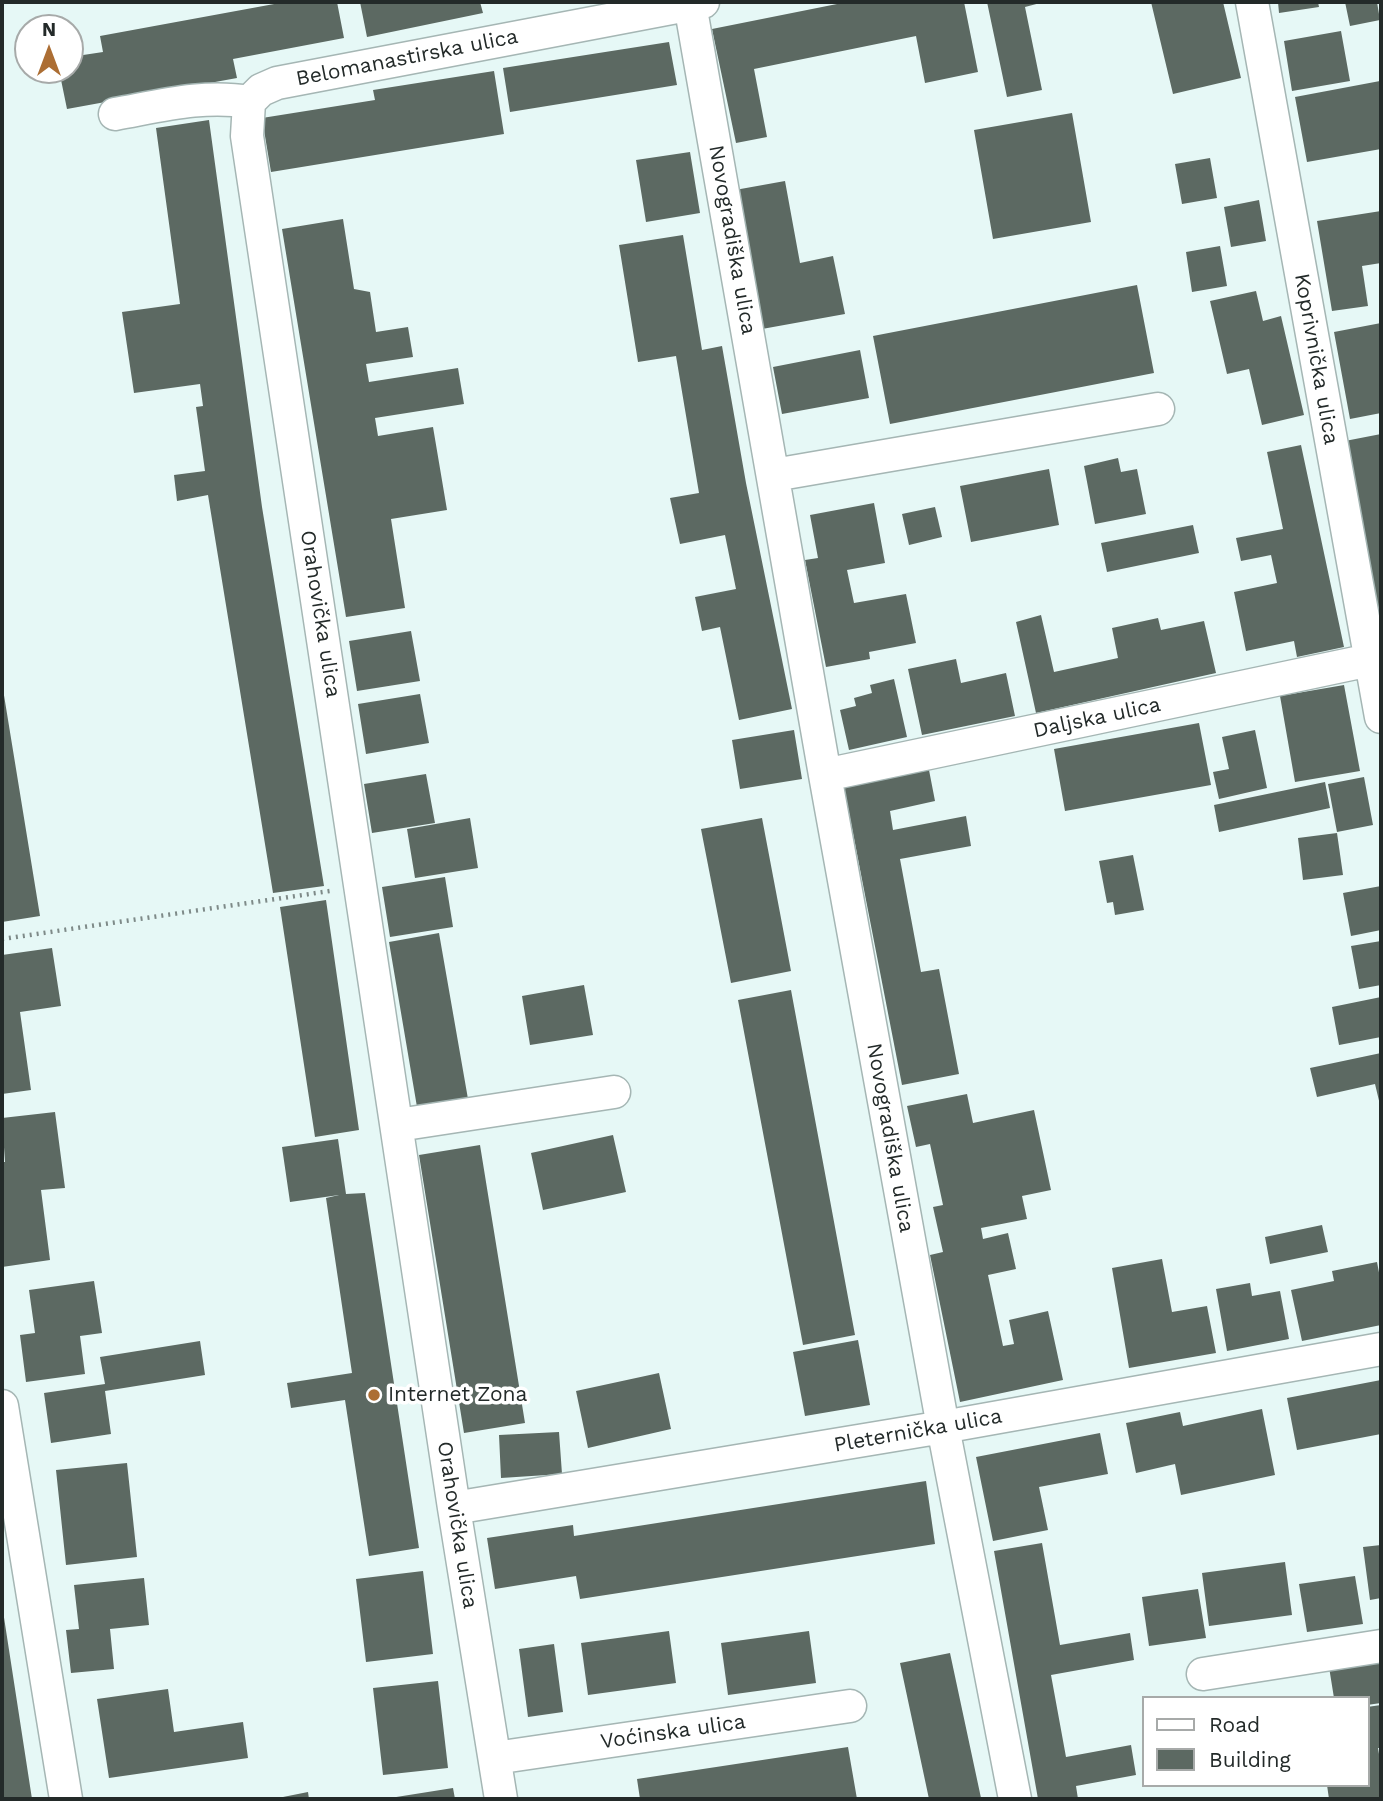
<!DOCTYPE html>
<html>
<head>
<meta charset="utf-8">
<style>
	body { margin:0 }
	#map { position:relative; width:1383px; height:1801px; overflow:hidden; background:#e6f8f6; font-family:"Work Sans",sans-serif }
	canvas { display:block }
	.frame { position:absolute; inset:0; border:4px solid #232a29; pointer-events:none }
	.legend { position:absolute; left:1142px; top:1696px; width:228px; height:91px; box-sizing:border-box; background:#fff; border:2px solid #a7aaa9; margin:0; padding:9px 12px; list-style:none; font-size:21px; color:#232a29 }
	.legend li { display:flex; align-items:center; gap:14px; height:35px }
	.legend b { width:35px; border:2px solid #a7aaa9 }
	.north { position:absolute; left:14px; top:14px; width:70px; height:70px; box-sizing:border-box; background:#fff; border:2px solid #a7aaa9; border-radius:50%; rotate:0deg; font-size:19px; font-weight:700; line-height:28px; text-align:center; color:#232a29 }
	.north::after { content:''; display:block; margin:auto; width:24px; height:32px; background:#ac6e34; clip-path:polygon(50% 0,100% 100%,50% 72%,0 100%) }
</style>
</head>
<body>
<div id="map">
<canvas width="1383" height="1801"></canvas>
<div class="frame"></div>
<ul class="legend">
<li><b style="height:9px;background:#fff"></b>Road</li>
<li><b style="height:19px;background:#5c6962"></b>Building</li>
</ul>
<div class="north">N</div>
</div>
<script>
const c = document.querySelector('canvas').getContext('2d');
c.lineJoin = 'round';
function fill(path, color) { c.fillStyle = color; c.fill(path, 'evenodd'); }
function trace(path, color, width, dash) { c.strokeStyle = color; c.lineWidth = width; c.lineCap = dash ? 'butt' : 'round'; c.setLineDash(dash || []); c.stroke(path); }
function drawText(font, color, halo, rows, align = 'center') {
  c.font = font + ' "Work Sans",sans-serif'; c.lineWidth = 7; c.setLineDash([]); c.textBaseline = 'middle'; c.strokeStyle = halo; c.fillStyle = color; for (const [text, x, y, turn = 0] of rows) {
    c.save(); c.translate(x, y); c.rotate((+turn || 0) * Math.PI / 180); c.textAlign = isNaN(turn) ? turn : align; if (halo) c.strokeText(text, 0, 0); c.fillText(text, 0, 0); c.restore();
  }
}
const building = new Path2D(`
	M 285,2 L 337,2 L 344,38 L 233,59 L 237,78 L 67,109 L 59,70 L 70,70 L 70,57 L 103,52 L 100,36 Z
	M 360,2 L 480,2 L 483,13 L 367,37 Z
	M 847,2 L 964,2 L 978,72 L 925,83 L 916,36 L 754,69 L 767,137 L 736,143 L 712,29 Z
	M 987,2 L 1044,2 L 1025,7 L 1042,90 L 1007,97 Z
	M 1151,2 L 1223,2 L 1241,78 L 1173,94 Z
	M 1278,2 L 1318,2 L 1319,7 L 1279,13 Z
	M 1345,2 L 1377,2 L 1380,20 L 1350,26 Z
	M 1341,31 L 1350,81 L 1292,91 L 1284,41 Z
	M 669,42 L 677,85 L 510,112 L 503,68 Z
	M 494,71 L 504,134 L 271,172 L 262,118 L 375,100 L 373,90 Z
	M 1380,81 L 1381,149 L 1307,162 L 1295,97 Z
	M 1072,113 L 1091,222 L 993,239 L 974,130 Z
	M 209,120 L 262,507 L 324,886 L 273,893 L 208,495 L 177,501 L 174,475 L 205,471 L 196,407 L 203,406 L 200,384 L 134,393 L 122,312 L 180,304 L 156,128 Z
	M 690,152 L 700,213 L 646,222 L 636,160 Z
	M 1210,158 L 1217,198 L 1182,204 L 1175,164 Z
	M 785,181 L 800,263 L 833,256 L 845,314 L 762,329 L 735,190 Z
	M 1259,200 L 1266,241 L 1231,247 L 1224,207 Z
	M 1381,211 L 1381,263 L 1362,266 L 1368,306 L 1332,311 L 1317,221 Z
	M 343,219 L 354,289 L 370,292 L 376,332 L 408,327 L 413,357 L 366,364 L 369,382 L 458,368 L 464,404 L 375,418 L 378,436 L 433,427 L 447,510 L 391,519 L 405,608 L 346,617 L 282,229 Z
	M 683,235 L 702,350 L 722,346 L 746,483 L 792,709 L 739,720 L 720,627 L 702,631 L 695,597 L 736,589 L 725,535 L 680,544 L 670,498 L 699,493 L 676,356 L 638,362 L 619,245 Z
	M 1220,246 L 1227,286 L 1192,292 L 1186,252 Z
	M 1137,285 L 1154,373 L 890,424 L 873,336 Z
	M 1256,291 L 1263,321 L 1281,316 L 1304,415 L 1262,425 L 1249,369 L 1227,374 L 1210,301 Z
	M 1381,323 L 1381,413 L 1350,419 L 1334,332 Z
	M 860,350 L 869,398 L 782,414 L 773,367 Z
	M 1381,434 L 1381,621 L 1380,621 L 1345,441 Z
	M 1301,445 L 1344,647 L 1297,657 L 1294,641 L 1246,651 L 1234,592 L 1277,583 L 1271,555 L 1241,561 L 1236,538 L 1283,529 L 1267,452 Z
	M 1118,458 L 1121,472 L 1137,469 L 1146,514 L 1095,524 L 1084,466 Z
	M 1049,469 L 1059,525 L 971,542 L 960,486 Z
	M 874,503 L 885,563 L 847,570 L 854,603 L 906,594 L 916,643 L 869,652 L 870,659 L 826,667 L 805,560 L 818,558 L 810,515 Z
	M 935,507 L 942,537 L 909,545 L 902,514 Z
	M 1193,525 L 1199,553 L 1107,572 L 1101,543 Z
	M 1041,615 L 1054,672 L 1118,658 L 1112,628 L 1158,618 L 1161,630 L 1204,621 L 1216,673 L 1036,713 L 1016,622 Z
	M 411,631 L 420,681 L 357,691 L 349,641 Z
	M 956,659 L 961,683 L 1006,673 L 1015,716 L 922,735 L 908,669 Z
	M 894,679 L 907,737 L 849,750 L 840,710 L 856,706 L 854,698 L 872,693 L 870,685 Z
	M 2,683 L 40,916 L 2,922 Z
	M 1344,685 L 1360,771 L 1295,782 L 1280,696 Z
	M 420,694 L 429,743 L 366,754 L 358,704 Z
	M 1199,723 L 1211,785 L 1065,811 L 1054,749 Z
	M 794,730 L 802,779 L 740,789 L 732,740 Z
	M 1255,730 L 1267,788 L 1219,799 L 1213,772 L 1229,769 L 1222,737 Z
	M 929,770 L 935,801 L 890,811 L 893,830 L 966,816 L 971,846 L 900,859 L 921,972 L 939,969 L 959,1074 L 902,1085 L 844,787 Z
	M 426,774 L 435,823 L 372,833 L 364,784 Z
	M 1364,777 L 1373,825 L 1337,832 L 1328,784 Z
	M 1325,782 L 1330,808 L 1219,832 L 1214,805 Z
	M 470,818 L 478,868 L 415,878 L 407,829 Z
	M 762,818 L 791,971 L 731,983 L 701,829 Z
	M 1337,833 L 1343,875 L 1303,880 L 1298,838 Z
	M 1133,855 L 1144,910 L 1115,915 L 1113,902 L 1107,903 L 1099,861 Z
	M 445,877 L 453,927 L 390,937 L 382,887 Z
	M 1381,886 L 1381,930 L 1351,936 L 1343,893 Z
	M 326,900 L 359,1130 L 315,1137 L 280,907 Z
	M 439,933 L 468,1099 L 417,1107 L 389,942 Z
	M 1381,941 L 1381,985 L 1359,989 L 1351,946 Z
	M 52,948 L 61,1006 L 20,1012 L 31,1090 L 2,1094 L 2,955 Z
	M 584,985 L 593,1035 L 530,1045 L 522,996 Z
	M 791,990 L 855,1335 L 803,1345 L 738,1000 Z
	M 1381,997 L 1381,1037 L 1339,1045 L 1332,1007 Z
	M 1381,1053 L 1381,1109 L 1375,1084 L 1317,1097 L 1310,1068 Z
	M 967,1094 L 973,1123 L 1034,1110 L 1051,1190 L 1022,1196 L 1027,1219 L 981,1228 L 983,1239 L 1008,1233 L 1016,1269 L 988,1275 L 1003,1346 L 1014,1344 L 1009,1320 L 1048,1311 L 1063,1380 L 960,1402 L 930,1255 L 943,1252 L 933,1207 L 943,1205 L 930,1144 L 916,1147 L 907,1106 Z
	M 55,1112 L 65,1188 L 41,1190 L 50,1260 L 2,1267 L 2,1162 L 5,1162 L 2,1118 Z
	M 613,1135 L 626,1192 L 543,1210 L 531,1153 Z
	M 338,1139 L 346,1194 L 365,1193 L 419,1548 L 369,1556 L 345,1400 L 291,1408 L 287,1383 L 352,1373 L 326,1198 L 339,1195 L 290,1202 L 282,1147 Z
	M 480,1145 L 525,1423 L 464,1433 L 419,1155 Z
	M 1322,1225 L 1328,1252 L 1270,1264 L 1265,1237 Z
	M 1162,1259 L 1172,1312 L 1207,1306 L 1216,1353 L 1129,1368 L 1112,1268 Z
	M 1377,1262 L 1381,1283 L 1381,1325 L 1302,1341 L 1291,1290 L 1334,1281 L 1332,1271 Z
	M 94,1281 L 102,1333 L 80,1336 L 85,1374 L 26,1382 L 20,1335 L 35,1333 L 29,1290 Z
	M 1250,1283 L 1252,1296 L 1280,1291 L 1289,1339 L 1227,1351 L 1216,1289 Z
	M 858,1340 L 870,1405 L 805,1416 L 793,1352 Z
	M 200,1341 L 205,1375 L 105,1391 L 111,1434 L 51,1443 L 44,1393 L 105,1384 L 100,1357 Z
	M 659,1373 L 671,1429 L 588,1448 L 576,1391 Z
	M 1381,1380 L 1381,1434 L 1297,1450 L 1287,1398 Z
	M 1262,1409 L 1275,1475 L 1181,1495 L 1175,1464 L 1136,1473 L 1126,1423 L 1180,1412 L 1183,1426 Z
	M 559,1432 L 562,1474 L 501,1478 L 499,1435 Z
	M 1100,1433 L 1108,1474 L 1039,1487 L 1048,1530 L 993,1541 L 976,1457 Z
	M 127,1463 L 137,1557 L 66,1565 L 56,1470 Z
	M 926,1481 L 935,1544 L 580,1599 L 576,1576 L 495,1589 L 487,1538 L 573,1525 L 574,1536 Z
	M 1042,1543 L 1060,1645 L 1130,1633 L 1134,1660 L 1051,1675 L 1066,1757 L 1131,1745 L 1136,1775 L 1076,1786 L 1078,1799 L 1038,1799 L 994,1551 Z
	M 1381,1545 L 1381,1598 L 1370,1600 L 1363,1547 Z
	M 1285,1562 L 1292,1615 L 1209,1626 L 1202,1573 Z
	M 423,1571 L 433,1654 L 366,1662 L 356,1579 Z
	M 1355,1576 L 1363,1624 L 1307,1632 L 1299,1584 Z
	M 144,1578 L 149,1625 L 110,1629 L 114,1669 L 71,1673 L 66,1630 L 79,1629 L 74,1585 Z
	M 1198,1589 L 1206,1638 L 1149,1646 L 1142,1597 Z
	M 2,1611 L 3,1611 L 32,1799 L 2,1799 Z
	M 669,1631 L 676,1683 L 588,1695 L 581,1643 Z
	M 809,1631 L 816,1683 L 728,1695 L 721,1643 Z
	M 554,1644 L 563,1712 L 528,1717 L 519,1649 Z
	M 950,1653 L 981,1798 L 974,1799 L 929,1799 L 900,1663 Z
	M 1381,1660 L 1381,1703 L 1367,1705 L 1367,1698 L 1334,1698 L 1329,1667 Z
	M 438,1681 L 448,1768 L 383,1775 L 373,1688 Z
	M 168,1689 L 174,1732 L 243,1722 L 248,1758 L 109,1778 L 97,1699 Z
	M 1381,1705 L 1381,1748 L 1378,1748 L 1381,1766 L 1381,1799 L 1329,1799 L 1327,1785 L 1367,1785 L 1367,1707 Z
	M 848,1747 L 857,1799 L 640,1799 L 637,1779 Z
	M 453,1788 L 455,1799 L 390,1799 L 390,1798 Z
	M 308,1792 L 309,1799 L 278,1799 L 278,1798 Z`);
const path = new Path2D(`
	M 2,939 L 330,891`);
const minor = new Path2D(`
	M 1252,2 L 1381,717
	M 690,4 L 825,775 L 943,1427 L 1015,1799
	M 249,102 L 247,136 L 454,1508 L 501,1799
	M 249,102 L 261,90 L 277,83 L 703,2
	M 115,114 C 160,106 204,94 249,102
	M 774,475 L 1158,409
	M 825,775 L 1370,660
	M 398,1125 L 614,1092
	M 2,1406 L 66,1799
	M 454,1508 L 943,1427 L 1381,1349
	M 1203,1674 L 1381,1646
	M 495,1758 L 850,1706`);
const markers = [
	[374,1395,7,"#ac6e34"]
];
const streetNames = [
	["Belomanastirska ulica",407,58,-11],
	["Novogradiška ulica",732,240,80],
	["Koprivnička ulica",1316,359,80],
	["Orahovička ulica",320,614,81],
	["Daljska ulica",1097,718,-12],
	["Novogradiška ulica",890,1138,80],
	["Pleternička ulica",918,1431,-10],
	["Orahovička ulica",457,1525,81],
	["Voćinska ulica",673,1732,-8]
];
const poiNames = [
	["Internet Zona",388,1395]
];
fill(building, '#5c6962');
trace(minor, '#a5b6b4', 35);
trace(path, '#7e8a88', 4.5, [2, 5]);
trace(minor, '#fff', 32);
for (const [x, y, r, color] of markers) { const dot = new Path2D(); dot.arc(x, y, r, 0, 2 * Math.PI); c.fillStyle = color; c.fill(dot); trace(dot, '#fff', 2.5); }
drawText('21px', '#232a29', '#fff', streetNames);
drawText('21px', '#232a29', '#fff', poiNames, 'left');
</script>
</body>
</html>
